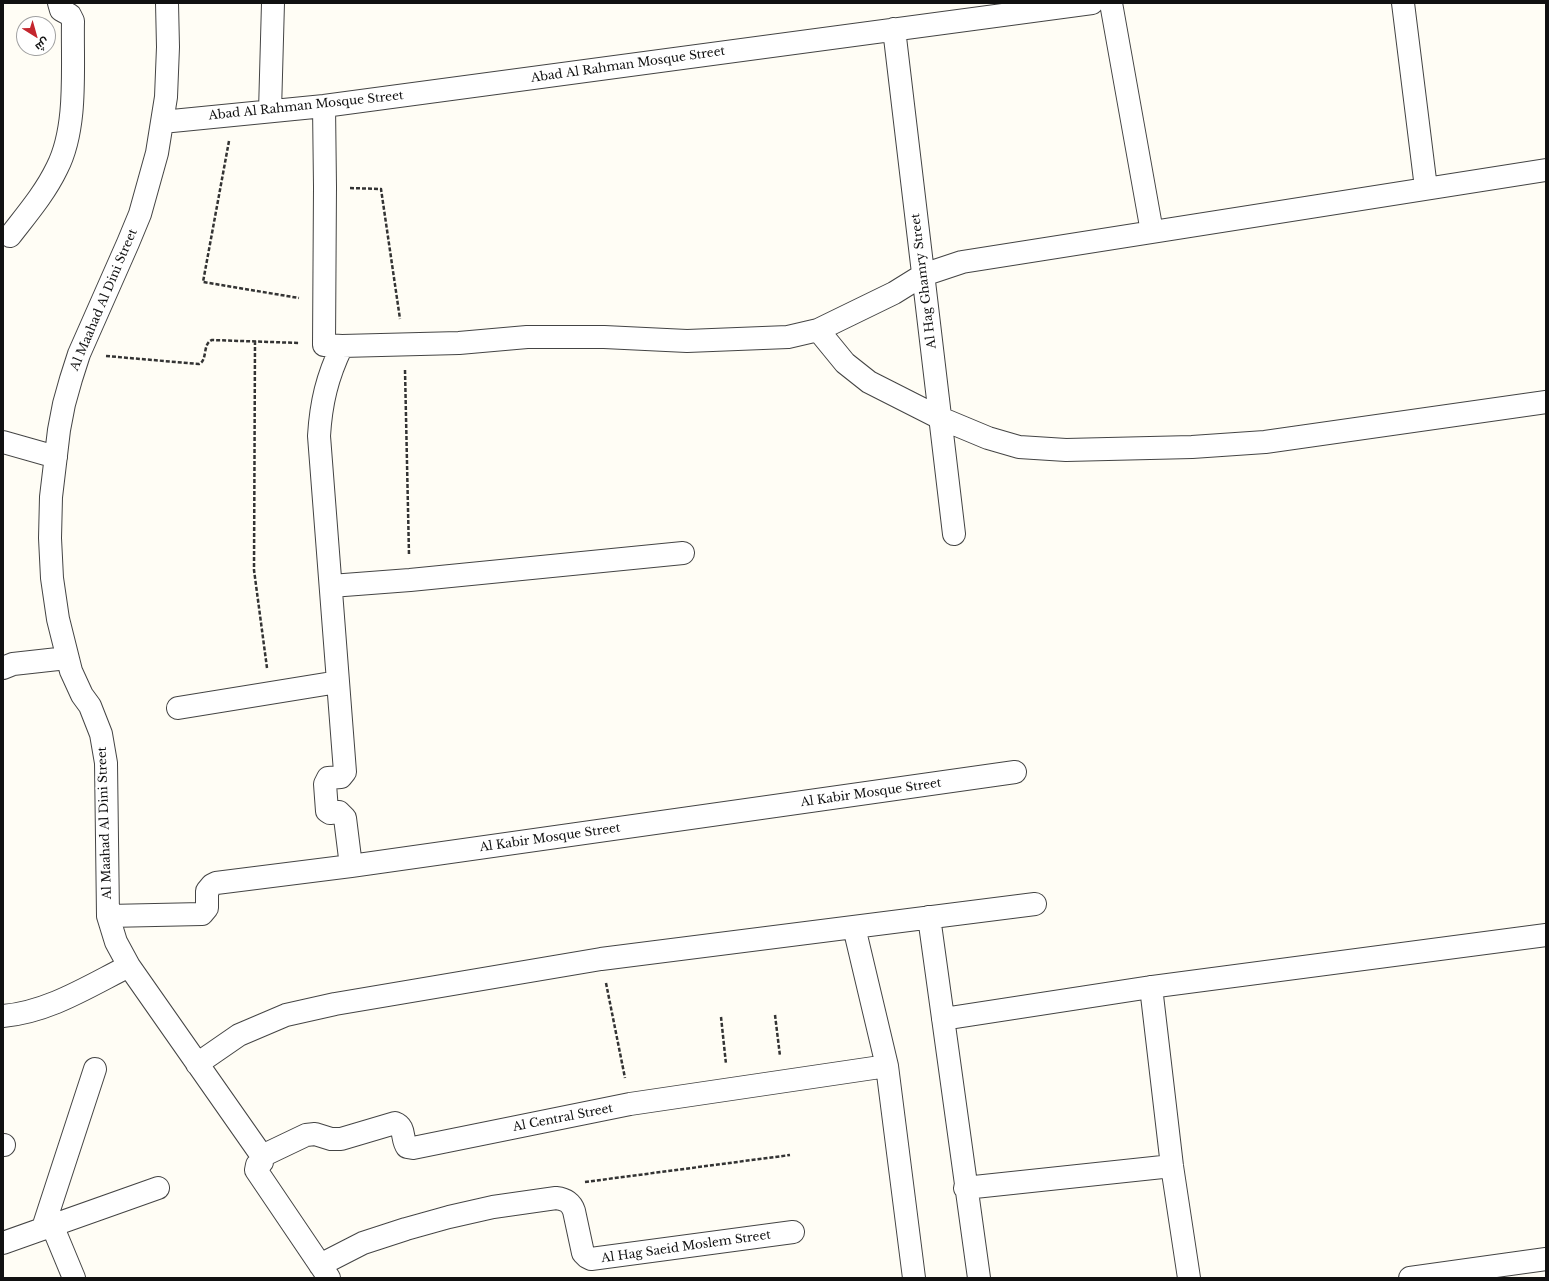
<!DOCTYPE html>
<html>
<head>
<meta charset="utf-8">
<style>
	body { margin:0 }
	#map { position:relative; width:1549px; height:1281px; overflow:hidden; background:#fffdf5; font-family:"Libre Baskerville",Cairo,serif }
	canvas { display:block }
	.frame { position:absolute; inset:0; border:4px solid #111; pointer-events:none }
	.north { position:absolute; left:16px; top:16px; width:40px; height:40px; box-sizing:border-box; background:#fff; border:1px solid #a0a0a0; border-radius:50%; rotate:143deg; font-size:11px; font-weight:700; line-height:16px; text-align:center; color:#111 }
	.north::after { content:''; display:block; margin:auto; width:14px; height:18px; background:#c4262e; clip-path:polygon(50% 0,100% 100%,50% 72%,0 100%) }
</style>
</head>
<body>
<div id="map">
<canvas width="1549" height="1281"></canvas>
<div class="frame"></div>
<div class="north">ش</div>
</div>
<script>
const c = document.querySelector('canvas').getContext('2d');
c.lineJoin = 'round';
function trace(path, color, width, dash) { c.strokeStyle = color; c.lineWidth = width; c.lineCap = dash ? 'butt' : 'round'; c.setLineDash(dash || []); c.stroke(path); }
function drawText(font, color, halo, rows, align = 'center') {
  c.font = font + ' "Libre Baskerville",serif'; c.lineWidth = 4; c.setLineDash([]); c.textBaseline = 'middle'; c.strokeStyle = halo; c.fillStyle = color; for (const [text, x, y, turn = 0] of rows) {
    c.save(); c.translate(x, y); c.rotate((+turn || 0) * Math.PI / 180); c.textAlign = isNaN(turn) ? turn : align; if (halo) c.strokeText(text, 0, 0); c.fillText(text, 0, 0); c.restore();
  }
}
const path = new Path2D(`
	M 229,141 L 203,282 L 299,298
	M 350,188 L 381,189 L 400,319
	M 255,341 L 254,570 L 267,668
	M 106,356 L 199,364 C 208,360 202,344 212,340 L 300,343
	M 405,370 L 409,555
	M 606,983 L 625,1078
	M 775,1015 L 780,1056
	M 721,1017 L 726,1064
	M 585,1182 L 790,1155`);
const minor = new Path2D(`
	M 167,3 L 168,47 L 166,97 L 157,153 L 140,214 L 128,243 L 79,354 L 71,379 L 64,404 L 59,430 L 51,497 L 50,538 L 52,578 L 58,619 L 71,671 L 82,695 L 90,706 L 101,734 L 106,763 L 108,916 L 116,942 L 129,966 L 262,1156 L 262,1162 L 257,1165 L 256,1170 L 329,1278
	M 1111,3 L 1152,232
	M 1403,3 L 1426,188
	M 894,29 L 954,534
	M 324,106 L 325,187 L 324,345 L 342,346 L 459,343 L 527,337 L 604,337 L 687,341 L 788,337 L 818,330 L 894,293 L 923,275 L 962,262 L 1546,170
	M 270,111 L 273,3
	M 162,122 L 324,106 L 1092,3
	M 10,236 C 27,214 45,193 57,168 C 78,127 72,67 73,21 L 70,15 L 61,10 L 59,3
	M 818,330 L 845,363 L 869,382 L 940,418 L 988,438 L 1019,447 L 1066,450 L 1192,447 L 1265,442 L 1546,402
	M 342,346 C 327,377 321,403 319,436 L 345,772 L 341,777 L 328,778 L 325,784 L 327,811 L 330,813 L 339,812 L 345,818 L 351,866
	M 3,442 L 56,457
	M 331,586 L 410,580 L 683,553
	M 3,668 L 13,664 L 67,658
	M 178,708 L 338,682
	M 108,916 L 202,914 L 207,908 L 207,891 L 212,885 L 216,883 L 351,866 L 1015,772
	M 929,917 L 979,1278
	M 854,927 L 887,1066 L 914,1278
	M 1151,987 L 1172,1166 L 1189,1278
	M 3,1016 C 49,1012 89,986 129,966
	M 943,1019 L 1151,987 L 1546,935
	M 197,1064 L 239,1035 L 286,1015 L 335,1004 L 601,959 L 1035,904
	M 3,1145 L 4,1145
	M 262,1156 L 306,1135 L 315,1134 L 331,1139 L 341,1139 L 395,1123 C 406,1127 401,1139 407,1147 L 413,1148 L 630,1104 L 887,1066
	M 965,1188 L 1172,1166
	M 52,1225 L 74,1278
	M 43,1228 L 95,1069
	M 3,1243 L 158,1188
	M 320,1265 L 363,1243 L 406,1229 L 449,1217 L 493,1207 L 556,1198 C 565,1199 571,1202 574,1211 L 583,1253 L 587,1257 L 591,1259 L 793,1232
	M 1410,1278 L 1546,1259`);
const streetNames = [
	["Abad Al Rahman Mosque Street",628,65,-8],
	["Abad Al Rahman Mosque Street",306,106,-6],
	["Al Hag Ghamry Street",924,281,-97],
	["Al Maahad Al Dini Street",104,300,-67],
	["Al Kabir Mosque Street",871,793,-8],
	["Al Maahad Al Dini Street",105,823,-92],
	["Al Kabir Mosque Street",550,838,-8],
	["Al Central Street",563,1118,-11],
	["Al Hag Saeid Moslem Street",686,1247,-8]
];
trace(minor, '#444', 24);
trace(path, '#333', 2.5, [4, 2]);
trace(minor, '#fff', 22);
drawText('12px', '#111', '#fff', streetNames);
</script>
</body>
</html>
